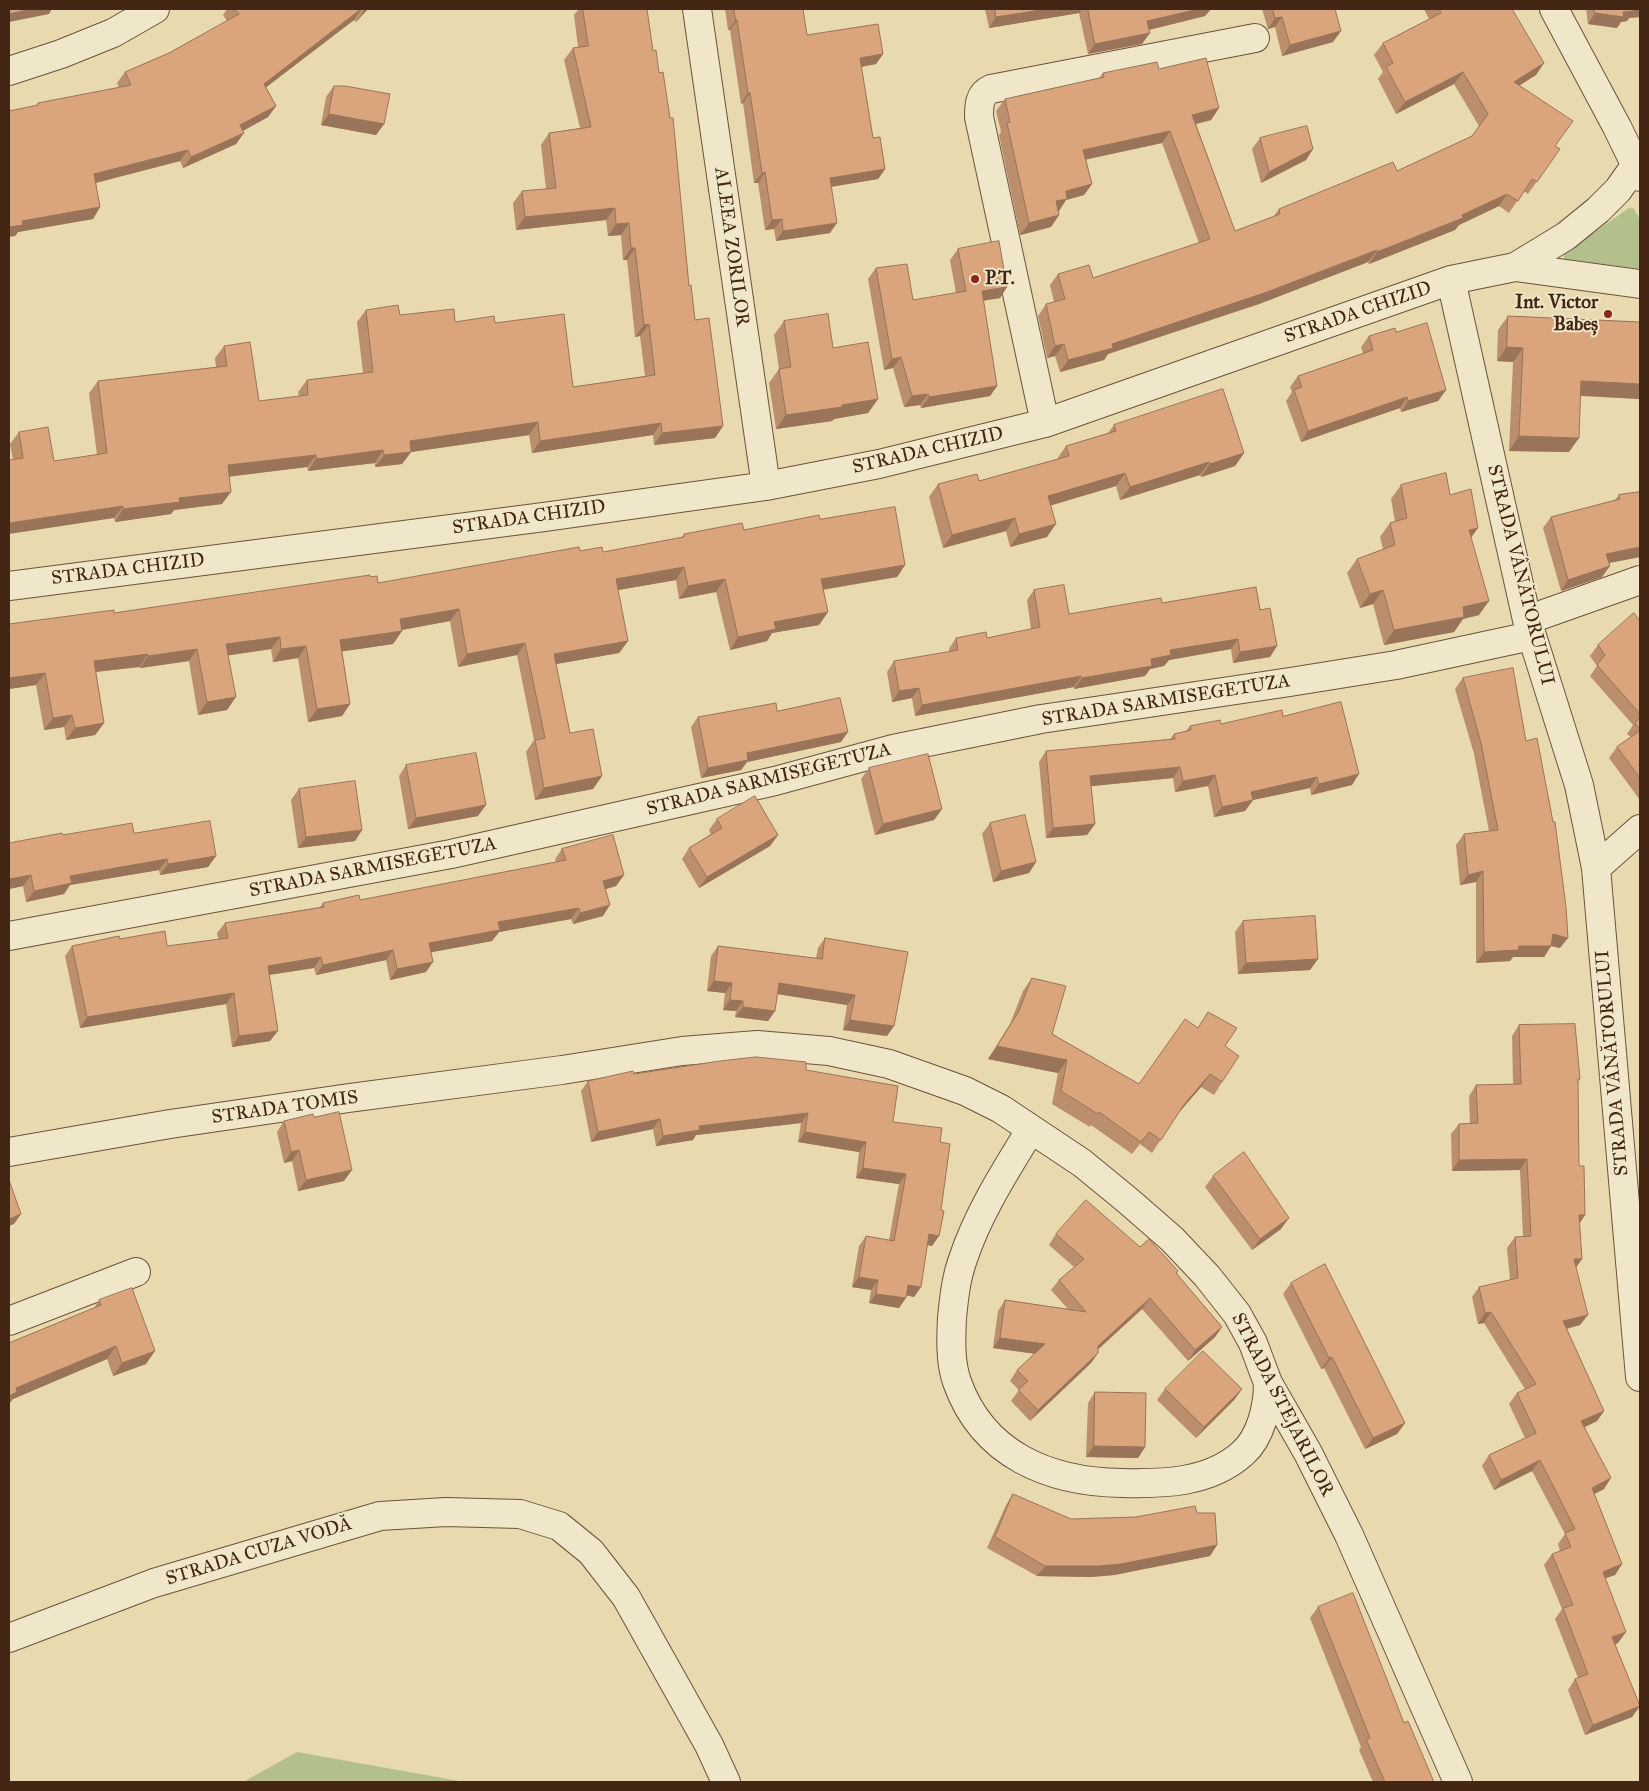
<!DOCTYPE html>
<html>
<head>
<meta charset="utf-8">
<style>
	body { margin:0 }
	#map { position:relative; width:1649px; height:1791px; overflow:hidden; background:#e8d9ae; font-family:"IM FELL Great Primer",serif }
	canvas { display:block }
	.frame { position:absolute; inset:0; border:10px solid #432613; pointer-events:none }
</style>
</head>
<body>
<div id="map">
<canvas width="1649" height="1791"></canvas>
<div class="frame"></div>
</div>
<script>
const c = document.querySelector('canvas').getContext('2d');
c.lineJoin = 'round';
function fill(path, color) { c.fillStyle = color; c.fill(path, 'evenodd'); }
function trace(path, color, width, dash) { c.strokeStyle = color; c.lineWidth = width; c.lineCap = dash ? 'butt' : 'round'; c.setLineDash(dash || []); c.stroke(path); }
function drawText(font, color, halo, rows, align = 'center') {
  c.font = font + ' "IM FELL Great Primer",serif'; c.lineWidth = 4; c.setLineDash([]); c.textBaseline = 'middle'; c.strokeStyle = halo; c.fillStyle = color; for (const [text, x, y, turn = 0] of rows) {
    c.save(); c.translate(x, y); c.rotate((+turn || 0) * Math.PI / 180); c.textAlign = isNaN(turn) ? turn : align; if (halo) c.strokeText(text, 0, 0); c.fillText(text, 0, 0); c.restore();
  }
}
const green = new Path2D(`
	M 1629,208 L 1634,209 L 1640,220 L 1640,269 L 1564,259 L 1564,254 L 1569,250 Z
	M 297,1752 L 465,1782 L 243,1782 Z`);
const street = new Path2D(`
	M 697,9 L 766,486
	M 1554,9 L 1617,127 L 1636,166 L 1640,177
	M 9,71 L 61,54 L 113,33 L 155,9
	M 1515,267 L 1640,284
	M 1451,280 L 1527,620 L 1579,785 L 1596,868 L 1640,1377
	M 1045,423 L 979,117 C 979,106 979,94 991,89 L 1255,38
	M 9,586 L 544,517 L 766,486 L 879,464 L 1045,423 L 1451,280 L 1515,267 L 1566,236 L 1598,210 L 1618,190 L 1640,159
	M 1527,620 L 1640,580
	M 1596,868 L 1640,829
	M 9,936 L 451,854 L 775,781 L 893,749 L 1041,719 L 1290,682 L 1396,665 L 1531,636
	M 1031,1129 C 1006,1170 978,1213 963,1259 C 956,1278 954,1298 952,1318 C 951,1339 950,1362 957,1382 C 983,1455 1049,1482 1122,1483 C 1164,1484 1210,1483 1243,1453 C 1261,1437 1268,1406 1268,1383
	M 9,1152 L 170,1124 L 349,1098 L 562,1070 L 682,1051 L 757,1045 L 829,1051 L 889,1064 L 965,1091 L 1001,1109 L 1082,1163 L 1126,1199 L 1172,1239 L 1207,1276 L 1237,1314 L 1253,1343 L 1268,1383 L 1308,1453 L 1349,1535 L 1458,1782
	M 9,1321 L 136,1272
	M 9,1638 L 154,1583 L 380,1516 L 446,1512 L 520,1514 L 559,1526 L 591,1552 L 626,1597 L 709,1745 L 726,1782`);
const wall = new Path2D(`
	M 227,9 L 368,9 L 356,22 L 354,20 L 266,87 L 276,106 L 268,117 L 243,131 L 236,144 L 183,168 L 180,161 L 96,183 L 100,207 L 93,219 L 18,232 L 15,236 L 36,106 L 38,103 L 119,88 L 117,83 L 125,72 L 169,53 L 227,21 L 223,15 Z
	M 579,9 L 583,9 L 653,51 L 689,286 L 695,320 L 723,426 L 715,438 L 654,445 L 653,435 L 532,453 L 529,435 L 411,452 L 402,464 L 375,467 L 375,463 L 308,471 L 307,467 L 229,476 L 222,504 L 174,510 L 171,514 L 115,522 L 114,518 L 13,460 L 10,444 L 19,432 L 54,461 L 97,455 L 89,393 L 98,381 L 216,367 L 215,358 L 224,346 L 259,401 L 299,396 L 298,392 L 307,380 L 363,373 L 357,322 L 366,310 L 400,315 L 455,322 L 495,323 L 573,387 L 645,376 L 640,336 L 635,337 L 627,260 L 623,260 L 621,235 L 608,236 L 606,220 L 516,230 L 513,203 L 522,191 L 546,189 L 541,145 L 549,133 L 580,128 L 564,60 L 573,48 L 578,47 L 574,15 Z
	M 725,9 L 803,9 L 807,35 L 883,54 L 876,64 L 861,67 L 873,138 L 885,169 L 878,179 L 831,187 L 830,233 L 776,241 L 774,229 L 765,230 L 758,183 L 754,183 L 743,103 L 741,104 L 730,30 L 728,30 Z
	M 985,9 L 1211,9 L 1205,16 L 1149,30 L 1142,44 L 1088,54 L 1079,13 L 989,28 Z
	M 1262,9 L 1335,9 L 1333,42 L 1282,56 L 1275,27 L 1268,29 Z
	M 1424,9 L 1512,9 L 1536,75 L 1520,85 L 1555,146 L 1560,149 L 1528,194 L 1524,191 L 1509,213 L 1499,206 L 1459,225 L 1455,230 L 1369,264 L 1368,262 L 1259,304 L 1108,354 L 1104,360 L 1060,372 L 1055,356 L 1047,358 L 1038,316 L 1046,304 L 1054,302 L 1050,285 L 1058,274 L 1093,278 L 1199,243 L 1162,143 L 1086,159 L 1092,184 L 1084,195 L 1066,200 L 1058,211 L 1059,215 L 1051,227 L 1020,235 L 999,135 L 1001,132 L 996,111 L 1005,99 L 1099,78 L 1103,73 L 1159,69 L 1219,108 L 1211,120 L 1196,124 L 1235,231 L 1273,217 L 1279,209 L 1397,171 L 1472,136 L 1479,126 L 1454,84 L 1396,114 L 1378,79 L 1383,72 L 1374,55 L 1383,43 L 1429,19 Z
	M 1586,9 L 1640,9 L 1640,17 L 1629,18 L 1627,21 L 1621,22 L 1617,28 L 1588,24 Z
	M 334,86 L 384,124 L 376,135 L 321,125 L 326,97 Z
	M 1260,138 L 1313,149 L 1306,160 L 1261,183 L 1252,149 Z
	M 958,249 L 1007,287 L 1000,298 L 983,301 L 997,386 L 990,396 L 921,408 L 920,405 L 904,407 L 893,368 L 884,370 L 868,279 L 876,268 L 913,300 L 956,293 L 950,260 Z
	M 1508,316 L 1640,322 L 1640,399 L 1581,396 L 1569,452 L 1509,451 L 1513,362 L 1497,361 L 1498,330 Z
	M 784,321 L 833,348 L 878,399 L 868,413 L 834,419 L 832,421 L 776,429 L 769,383 L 779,369 L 774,335 Z
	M 1396,332 L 1446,390 L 1438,401 L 1401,412 L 1400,408 L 1301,442 L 1286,401 L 1292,392 L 1290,387 L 1298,376 L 1363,353 L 1361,347 L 1369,336 Z
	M 1114,425 L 1244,453 L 1235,466 L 1201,477 L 1200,475 L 1120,500 L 1116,486 L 1051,505 L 1047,537 L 1010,547 L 1006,531 L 943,548 L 929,497 L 938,484 L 979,481 L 1057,459 L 1066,446 L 1108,433 Z
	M 1401,485 L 1450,495 L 1471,538 L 1479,615 L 1463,619 L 1454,632 L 1384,645 L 1373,604 L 1360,608 L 1347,573 L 1357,559 L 1383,549 L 1380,537 L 1390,523 L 1395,521 L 1391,499 Z
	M 1640,492 L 1640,557 L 1609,563 L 1602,577 L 1561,591 L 1543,528 L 1551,517 L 1615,500 L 1619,495 Z
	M 820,519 L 905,565 L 897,577 L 823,590 L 828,612 L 819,625 L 772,633 L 767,641 L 730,650 L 716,592 L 679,599 L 676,580 L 618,590 L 628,641 L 619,653 L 556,664 L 570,733 L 602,776 L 593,789 L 535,800 L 526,752 L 534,740 L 517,655 L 458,667 L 450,621 L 401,630 L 402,631 L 393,644 L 342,651 L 350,704 L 342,716 L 308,722 L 298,658 L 273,662 L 271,649 L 228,655 L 227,710 L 198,715 L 189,661 L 140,668 L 139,667 L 96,672 L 104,723 L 95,735 L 66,740 L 64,727 L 44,730 L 36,685 L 9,689 L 9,624 L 114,613 L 370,577 L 378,583 L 580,551 L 603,552 L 682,537 L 684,534 L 744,530 Z
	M 1256,587 L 1270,657 L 1233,663 L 1231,649 L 1169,660 L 1164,666 L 1150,669 L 1145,676 L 1074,689 L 1074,687 L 915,716 L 912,698 L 892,702 L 887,672 L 894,661 L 949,652 L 949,649 L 956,638 L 987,638 L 1031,629 L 1027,600 L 1034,590 L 1069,614 L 1162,603 Z
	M 1640,621 L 1640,800 L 1609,758 L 1617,747 L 1631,737 L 1627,734 L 1633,725 L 1590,676 L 1597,666 L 1590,656 L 1598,645 Z
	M 1463,678 L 1560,948 L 1551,946 L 1544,957 L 1513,957 L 1510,961 L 1476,963 L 1476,882 L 1460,885 L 1456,845 L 1464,834 L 1489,831 L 1474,754 L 1455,689 Z
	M 777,711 L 841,742 L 747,762 L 741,770 L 701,778 L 691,727 L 698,717 Z
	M 1283,716 L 1352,785 L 1311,795 L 1310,788 L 1253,800 L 1245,811 L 1214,817 L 1208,786 L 1175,792 L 1173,778 L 1091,786 L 1095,824 L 1087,835 L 1046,838 L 1039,762 L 1046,751 L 1170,739 L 1174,734 L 1186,731 L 1190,726 L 1221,724 Z
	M 406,765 L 478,816 L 408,829 L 399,776 Z
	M 869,768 L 942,809 L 934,820 L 875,835 L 861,779 Z
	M 299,789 L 362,830 L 355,841 L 298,848 L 291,800 Z
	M 717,819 L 778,835 L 770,846 L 699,888 L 682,859 L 689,848 L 711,834 L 709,830 Z
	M 990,823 L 1036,862 L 1029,873 L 993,882 L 982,834 Z
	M 134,833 L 216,856 L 208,867 L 160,875 L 159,870 L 70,885 L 64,894 L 26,902 L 23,886 L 9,889 L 63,835 Z
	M 562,849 L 624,875 L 616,886 L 606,889 L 603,916 L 573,924 L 571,919 L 499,932 L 492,941 L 431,952 L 426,972 L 390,980 L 386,960 L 316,975 L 314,968 L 269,975 L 270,1041 L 232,1047 L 226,1004 L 80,1028 L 65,956 L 72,946 L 120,939 L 167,946 L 218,939 L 217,933 L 225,923 L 320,907 L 323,903 L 360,900 L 556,862 L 555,859 Z
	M 1243,921 L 1318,959 L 1310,970 L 1238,974 L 1235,932 Z
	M 825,938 L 887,1036 L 843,1030 L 847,1005 L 777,994 L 775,1011 L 768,1021 L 735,1017 L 736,1011 L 723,1010 L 725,993 L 707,991 L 711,956 L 718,946 L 816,958 L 818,948 Z
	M 1032,978 L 1052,1034 L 1139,1084 L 1198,1028 L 1208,1012 L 1225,1046 L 1222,1082 L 1214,1095 L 1201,1087 L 1177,1115 L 1152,1153 L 1140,1144 L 1132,1154 L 1091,1125 L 1090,1127 L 1052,1104 L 1058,1073 L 988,1059 L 1010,1024 L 1023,991 Z
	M 1519,1025 L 1580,1079 L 1578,1082 L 1579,1223 L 1576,1268 L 1580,1325 L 1567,1329 L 1604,1411 L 1597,1421 L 1585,1427 L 1604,1489 L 1594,1494 L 1622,1564 L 1615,1575 L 1605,1578 L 1618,1643 L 1615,1644 L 1640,1706 L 1632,1717 L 1585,1735 L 1568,1690 L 1575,1679 L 1578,1678 L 1555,1619 L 1562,1609 L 1544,1565 L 1552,1554 L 1560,1551 L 1558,1544 L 1565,1534 L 1532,1471 L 1494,1490 L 1482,1466 L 1489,1455 L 1525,1438 L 1509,1404 L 1517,1393 L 1525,1389 L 1484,1323 L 1478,1324 L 1472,1297 L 1479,1287 L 1510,1280 L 1507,1248 L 1515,1237 L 1523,1237 L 1520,1170 L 1452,1171 L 1451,1134 L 1459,1124 L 1470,1123 L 1469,1096 L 1476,1085 L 1513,1084 L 1512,1036 Z
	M 806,1070 L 893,1122 L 940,1142 L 932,1246 L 927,1245 L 914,1297 L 906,1295 L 899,1308 L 869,1303 L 871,1290 L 852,1287 L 859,1246 L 866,1236 L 889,1240 L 899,1184 L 856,1178 L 859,1152 L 798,1142 L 801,1123 L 696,1135 L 693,1140 L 656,1146 L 653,1129 L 591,1142 L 581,1091 L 588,1081 L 634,1074 Z
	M 314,1117 L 344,1181 L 298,1191 L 292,1161 L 284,1163 L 277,1132 L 284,1121 Z
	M 1213,1176 L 1281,1229 L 1252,1250 L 1205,1187 Z
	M 1056,1234 L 1140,1247 L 1178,1271 L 1177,1274 L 1222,1327 L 1215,1337 L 1188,1361 L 1142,1309 L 1098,1349 L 1098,1353 L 1091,1363 L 1030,1421 L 1011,1401 L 1019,1390 L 1010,1381 L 1017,1370 L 1035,1354 L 993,1348 L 998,1311 L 1005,1300 L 1068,1309 L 1051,1290 L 1059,1280 L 1074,1267 L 1049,1245 Z
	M 1291,1283 L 1405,1423 L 1397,1434 L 1365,1449 L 1324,1368 L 1321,1369 L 1283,1294 Z
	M 99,1300 L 146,1364 L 113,1376 L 107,1359 L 13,1399 L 9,1343 L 94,1308 Z
	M 1165,1389 L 1242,1389 L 1234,1400 L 1196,1438 L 1157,1400 Z
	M 1095,1392 L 1145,1447 L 1138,1458 L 1086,1457 L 1088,1403 Z
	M 1013,1494 L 1071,1519 L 1136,1517 L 1197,1513 L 1217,1545 L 1210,1556 L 1114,1575 L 1091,1577 L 1037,1576 L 987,1548 L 1006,1505 Z
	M 1318,1607 L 1404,1723 L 1434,1782 L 1373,1782 L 1359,1750 L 1361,1747 L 1310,1618 Z`);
const shadedWall = new Path2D(`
	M 31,9 L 52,9 L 49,14 L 9,22 L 9,14 Z
	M 361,9 L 354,20 L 256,95 L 264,84 Z
	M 366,9 L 368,9 L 356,22 L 364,11 Z
	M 1047,9 L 1082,9 L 1079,13 L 989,28 L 996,17 Z
	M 1199,9 L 1211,9 L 1205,16 L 1140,32 L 1147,21 Z
	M 1633,9 L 1640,9 L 1640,17 L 1629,18 L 1627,21 L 1621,22 L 1617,28 L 1588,24 L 1595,13 L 1623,12 Z
	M 1282,17 L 1275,27 L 1268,29 L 1275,18 Z
	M 736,20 L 737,20 L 730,30 L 728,30 Z
	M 1341,31 L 1333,42 L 1282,56 L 1290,45 Z
	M 1150,33 L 1142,44 L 1088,54 L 1095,44 Z
	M 883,54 L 876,64 L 853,68 L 860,58 Z
	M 1544,63 L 1536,75 L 1506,94 L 1514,82 Z
	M 1463,72 L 1454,84 L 1396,114 L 1405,102 Z
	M 748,93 L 750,93 L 743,103 L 741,104 Z
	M 276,106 L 268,117 L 233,136 L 240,125 Z
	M 1219,108 L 1211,120 L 1184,127 L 1192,115 Z
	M 329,114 L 384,124 L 376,135 L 321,125 Z
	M 1170,131 L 1162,143 L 1075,162 L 1083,150 Z
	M 244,133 L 236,144 L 183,168 L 191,157 Z
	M 1313,149 L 1306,160 L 1261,183 L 1269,172 Z
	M 188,150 L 180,161 L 87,185 L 94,174 Z
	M 885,169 L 878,179 L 823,188 L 830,178 Z
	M 765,172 L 758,183 L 754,183 L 762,173 Z
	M 1092,184 L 1084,195 L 1066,200 L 1059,211 L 1048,213 L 1056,201 L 1066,191 Z
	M 1507,194 L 1499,206 L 1459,225 L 1455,230 L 1369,264 L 1377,252 Z
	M 100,207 L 93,219 L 18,232 L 15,236 L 9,237 L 9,227 L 22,221 Z
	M 615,208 L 606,220 L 516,230 L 525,217 Z
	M 1059,215 L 1051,227 L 1020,235 L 1029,223 Z
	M 782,219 L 774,229 L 765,230 L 772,220 Z
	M 629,223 L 621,235 L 608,236 L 616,224 Z
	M 837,223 L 830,233 L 776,241 L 783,231 Z
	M 631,248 L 635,248 L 627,260 L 623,260 Z
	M 1377,250 L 1368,262 L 1259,304 L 1108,354 L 1104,360 L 1060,372 L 1068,360 L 1112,344 Z
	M 1007,287 L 1000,298 L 974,302 L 982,291 Z
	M 649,324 L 640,336 L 635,337 L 644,325 Z
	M 1064,344 L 1055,356 L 1047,358 L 1055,346 Z
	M 1507,347 L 1523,348 L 1513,362 L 1497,361 Z
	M 901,357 L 893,368 L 884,370 L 892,359 Z
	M 1581,381 L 1640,384 L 1640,399 L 1571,395 Z
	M 997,386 L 990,396 L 921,408 L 929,397 Z
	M 1446,390 L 1438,401 L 1401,412 L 1408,401 Z
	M 928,394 L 920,405 L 904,407 L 912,396 Z
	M 1407,397 L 1400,408 L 1301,442 L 1308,431 Z
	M 878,399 L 868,413 L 834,419 L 832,421 L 776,429 L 786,415 Z
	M 538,422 L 529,435 L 411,452 L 402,464 L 375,467 L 384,455 L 410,441 Z
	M 661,423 L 653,435 L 532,453 L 540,441 Z
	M 723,426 L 715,438 L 654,445 L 662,433 Z
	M 1519,436 L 1579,438 L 1569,452 L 1509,451 Z
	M 383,450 L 375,463 L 308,471 L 316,459 Z
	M 1244,453 L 1235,466 L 1201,477 L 1210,464 Z
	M 316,455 L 307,467 L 219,478 L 228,465 Z
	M 1209,462 L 1200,475 L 1120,500 L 1130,487 Z
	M 1125,473 L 1116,486 L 1039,509 L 1048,496 Z
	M 231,492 L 222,504 L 174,510 L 171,514 L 115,522 L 123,509 L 179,498 Z
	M 123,506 L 114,518 L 9,534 L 9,523 Z
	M 1015,518 L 1006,531 L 943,548 L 952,535 Z
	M 1056,524 L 1047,537 L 1010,547 L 1019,534 Z
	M 1478,528 L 1468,542 L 1469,530 Z
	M 1640,547 L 1640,557 L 1598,565 L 1606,554 Z
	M 905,565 L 897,577 L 812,591 L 821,579 Z
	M 1610,566 L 1602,577 L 1561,591 L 1568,580 Z
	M 684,567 L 676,580 L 607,592 L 616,579 Z
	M 725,579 L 716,592 L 679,599 L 688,586 Z
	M 1383,590 L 1373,604 L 1360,608 L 1370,594 Z
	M 1489,601 L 1479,615 L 1463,619 L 1454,632 L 1384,645 L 1394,630 L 1463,607 Z
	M 459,609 L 450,621 L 391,632 L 400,619 Z
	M 828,612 L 819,625 L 772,633 L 767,641 L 730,650 L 738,637 L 774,622 Z
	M 402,631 L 393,644 L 332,653 L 340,640 Z
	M 280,637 L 271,649 L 218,657 L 226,644 Z
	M 1238,639 L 1231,649 L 1169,660 L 1164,666 L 1150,669 L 1145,676 L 1074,689 L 1082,678 L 1151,659 L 1170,650 Z
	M 628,641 L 619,653 L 545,666 L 554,654 Z
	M 525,643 L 517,655 L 458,667 L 467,654 Z
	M 306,646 L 298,658 L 273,662 L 281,649 Z
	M 1277,646 L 1270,657 L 1233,663 L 1240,652 Z
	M 197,649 L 189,661 L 140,668 L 148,656 Z
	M 148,654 L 139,667 L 85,673 L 94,661 Z
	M 45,673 L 36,685 L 9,689 L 9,678 Z
	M 1081,676 L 1074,687 L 915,716 L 922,705 Z
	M 919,688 L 912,698 L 892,702 L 899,691 Z
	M 236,697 L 227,710 L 198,715 L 207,702 Z
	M 350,704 L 342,716 L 308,722 L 317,709 Z
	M 72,715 L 64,727 L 44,730 L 53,718 Z
	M 104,723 L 95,735 L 66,740 L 75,728 Z
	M 848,732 L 841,742 L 747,762 L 741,770 L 701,778 L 708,768 L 747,753 Z
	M 1180,767 L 1173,778 L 1083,787 L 1090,776 Z
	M 1359,774 L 1352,785 L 1311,795 L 1319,784 Z
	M 1215,775 L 1208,786 L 1175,792 L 1183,781 Z
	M 602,776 L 593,789 L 535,800 L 544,788 Z
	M 1317,777 L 1310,788 L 1243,802 L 1251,792 Z
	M 1253,800 L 1245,811 L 1214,817 L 1222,807 Z
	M 486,805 L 478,816 L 408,829 L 416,818 Z
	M 942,809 L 934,820 L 875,835 L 883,824 Z
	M 1095,824 L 1087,835 L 1046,838 L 1053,828 Z
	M 362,830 L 355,841 L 298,848 L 306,837 Z
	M 778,835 L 770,846 L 699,888 L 707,877 Z
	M 216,856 L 208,867 L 160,875 L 168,864 Z
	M 167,859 L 159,870 L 70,885 L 64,894 L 26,902 L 34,891 L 70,876 Z
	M 1036,862 L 1029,873 L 993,882 L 1001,871 Z
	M 1483,871 L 1476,882 L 1460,885 L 1468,875 Z
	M 31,875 L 23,886 L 9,889 L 9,879 Z
	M 624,875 L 616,886 L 596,892 L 603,881 Z
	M 610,905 L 603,916 L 573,924 L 580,913 Z
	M 579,908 L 571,919 L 499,932 L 492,941 L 422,954 L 429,943 L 498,922 Z
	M 1553,934 L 1568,938 L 1560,948 L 1551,946 L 1544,957 L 1513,957 L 1510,961 L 1476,963 L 1484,952 Z
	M 393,950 L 386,960 L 316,975 L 323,965 Z
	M 321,957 L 314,968 L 261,976 L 268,966 Z
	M 1318,959 L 1310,970 L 1238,974 L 1246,963 Z
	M 433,962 L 426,972 L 390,980 L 397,969 Z
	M 714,981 L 732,983 L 725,993 L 707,991 Z
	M 779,983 L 855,995 L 847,1005 L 771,993 Z
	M 234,993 L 226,1004 L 80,1028 L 87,1017 Z
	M 730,1000 L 743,1001 L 736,1011 L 723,1010 Z
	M 743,1007 L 775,1011 L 768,1021 L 735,1017 Z
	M 850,1020 L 894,1026 L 887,1036 L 843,1030 Z
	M 278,1031 L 270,1041 L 232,1047 L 239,1036 Z
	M 997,1046 L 1067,1060 L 1058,1073 L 988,1059 Z
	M 1210,1074 L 1201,1087 L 1174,1118 L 1183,1106 Z
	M 808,1113 L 801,1123 L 696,1135 L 693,1140 L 656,1146 L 663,1136 L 699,1126 Z
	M 660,1119 L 653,1129 L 591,1142 L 598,1132 Z
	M 805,1132 L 866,1142 L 859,1152 L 798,1142 Z
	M 299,1150 L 292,1161 L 284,1163 L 291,1152 Z
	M 1527,1159 L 1520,1170 L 1452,1171 L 1459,1160 Z
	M 863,1168 L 906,1174 L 899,1184 L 856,1178 Z
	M 352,1170 L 344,1181 L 298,1191 L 306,1180 Z
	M 21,1214 L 14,1224 L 9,1226 L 9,1219 Z
	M 1579,1215 L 1585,1215 L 1578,1226 Z
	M 1289,1218 L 1281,1229 L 1252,1250 L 1260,1239 Z
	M 929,1234 L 939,1236 L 932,1246 L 922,1244 Z
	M 1574,1259 L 1582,1259 L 1575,1269 Z
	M 859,1277 L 878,1280 L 871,1290 L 852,1287 Z
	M 908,1285 L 921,1287 L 914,1297 L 901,1294 Z
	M 876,1294 L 906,1298 L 899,1308 L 869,1303 Z
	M 1150,1298 L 1142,1309 L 1091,1356 L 1098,1346 Z
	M 1491,1312 L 1484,1323 L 1478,1324 L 1485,1313 Z
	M 1588,1315 L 1580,1325 L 1556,1331 L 1563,1321 Z
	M 1222,1327 L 1215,1337 L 1188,1361 L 1195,1350 Z
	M 1000,1338 L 1045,1344 L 1038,1354 L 993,1348 Z
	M 116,1346 L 107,1359 L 13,1399 L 9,1404 L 9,1396 L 16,1388 Z
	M 155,1351 L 146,1364 L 113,1376 L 122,1363 Z
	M 1098,1353 L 1091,1363 L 1030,1421 L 1038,1410 Z
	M 1332,1357 L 1324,1368 L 1321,1369 L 1329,1358 Z
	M 1242,1389 L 1234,1400 L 1196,1438 L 1204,1427 Z
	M 1604,1411 L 1597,1421 L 1574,1432 L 1581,1421 Z
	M 1405,1423 L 1397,1434 L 1365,1449 L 1373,1438 Z
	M 1094,1446 L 1145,1447 L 1138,1458 L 1086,1457 Z
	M 1540,1460 L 1532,1471 L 1494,1490 L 1501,1480 Z
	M 1611,1478 L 1604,1489 L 1584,1499 L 1592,1488 Z
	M 1217,1545 L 1210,1556 L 1114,1575 L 1091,1577 L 1037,1576 L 1045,1566 Z
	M 1622,1564 L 1615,1575 L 1595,1582 L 1603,1572 Z
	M 1626,1632 L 1618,1643 L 1605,1648 L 1612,1637 Z
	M 1640,1706 L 1632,1717 L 1585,1735 L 1593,1725 Z`);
const building = new Path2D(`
	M 9,9 L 31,9 L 9,14 Z
	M 234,9 L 361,9 L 264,84 L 276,106 L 240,125 L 244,133 L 191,157 L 188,150 L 94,174 L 100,207 L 22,221 L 23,225 L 9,227 L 9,111 L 38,105 L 38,103 L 131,85 L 125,72 L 169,53 L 239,14 Z
	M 583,9 L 647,9 L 653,51 L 656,50 L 659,73 L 663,72 L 670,118 L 673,118 L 689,286 L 691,285 L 695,320 L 709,318 L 723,426 L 662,433 L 661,423 L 540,441 L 538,422 L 410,441 L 411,452 L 384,455 L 383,450 L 316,459 L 316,455 L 228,465 L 231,492 L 179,498 L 180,502 L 123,509 L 123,506 L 9,523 L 9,460 L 23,458 L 19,432 L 48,427 L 54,461 L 107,453 L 98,381 L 227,366 L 224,346 L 250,342 L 259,401 L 308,395 L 307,380 L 373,372 L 366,310 L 398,305 L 400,315 L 454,309 L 455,322 L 494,316 L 495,323 L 564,314 L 573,387 L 655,375 L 649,324 L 644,325 L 635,248 L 631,248 L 629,223 L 616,224 L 615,208 L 525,217 L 522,191 L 556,188 L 549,133 L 591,127 L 573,48 L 588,46 Z
	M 734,9 L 803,9 L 807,35 L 878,24 L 883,54 L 860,58 L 873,138 L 880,137 L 885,169 L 830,178 L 837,223 L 783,231 L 782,219 L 772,220 L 765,172 L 762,173 L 750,93 L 748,93 L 737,20 L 736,20 Z
	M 995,9 L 1047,9 L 996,17 Z
	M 1088,9 L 1199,9 L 1147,21 L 1150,33 L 1095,44 Z
	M 1273,9 L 1335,9 L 1341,31 L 1290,45 L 1282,17 L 1275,18 Z
	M 1439,9 L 1512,9 L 1544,63 L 1514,82 L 1573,121 L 1555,146 L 1560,149 L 1537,182 L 1532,179 L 1518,201 L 1507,194 L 1462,215 L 1463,218 L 1377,252 L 1377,250 L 1267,292 L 1112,344 L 1113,348 L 1068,360 L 1064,344 L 1055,346 L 1046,304 L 1065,299 L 1058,274 L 1089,265 L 1093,278 L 1210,239 L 1170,131 L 1083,150 L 1092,184 L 1066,191 L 1067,199 L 1056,201 L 1059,215 L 1029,223 L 1007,123 L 1010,122 L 1005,99 L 1104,77 L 1103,73 L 1157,62 L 1159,69 L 1206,58 L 1219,108 L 1192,115 L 1235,231 L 1280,214 L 1279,209 L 1393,162 L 1397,171 L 1472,136 L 1488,114 L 1463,72 L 1405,102 L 1386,67 L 1393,63 L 1383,43 L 1441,13 Z
	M 1594,9 L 1634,9 L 1634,11 L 1623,12 L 1624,17 L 1595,13 Z
	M 334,86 L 345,86 L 390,94 L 384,124 L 329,114 Z
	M 1307,126 L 1313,149 L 1269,172 L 1260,138 Z
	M 999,241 L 1007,287 L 982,291 L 997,386 L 929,397 L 928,394 L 912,396 L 901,357 L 892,359 L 876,268 L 907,264 L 913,300 L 966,291 L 958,249 Z
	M 828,314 L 833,348 L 868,342 L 878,399 L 842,405 L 842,407 L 786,415 L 779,369 L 791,367 L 784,321 Z
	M 1508,316 L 1640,322 L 1640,384 L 1581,381 L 1579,438 L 1519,436 L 1523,348 L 1507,347 Z
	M 1427,323 L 1446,390 L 1408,401 L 1407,397 L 1308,431 L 1294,390 L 1302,387 L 1298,376 L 1373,350 L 1369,336 L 1395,328 L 1396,332 Z
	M 1223,389 L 1244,453 L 1210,464 L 1209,462 L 1130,487 L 1125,473 L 1048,496 L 1056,524 L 1019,534 L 1015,518 L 952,535 L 938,484 L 977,474 L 979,481 L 1069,456 L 1066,446 L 1116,431 L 1114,425 Z
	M 1446,473 L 1450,495 L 1471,489 L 1478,528 L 1469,530 L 1489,601 L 1463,607 L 1464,617 L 1394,630 L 1383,590 L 1370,594 L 1357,559 L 1395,545 L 1390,523 L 1407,518 L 1401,485 Z
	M 1640,492 L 1640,547 L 1606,554 L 1610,566 L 1568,580 L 1551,517 L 1620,499 L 1619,495 Z
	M 895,507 L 905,565 L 821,579 L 828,612 L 774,622 L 776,629 L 738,637 L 725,579 L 688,586 L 684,567 L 616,579 L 628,641 L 554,654 L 570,733 L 593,729 L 602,776 L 544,788 L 535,740 L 545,738 L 525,643 L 467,654 L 459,609 L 400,619 L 402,631 L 340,640 L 350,704 L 317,709 L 306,646 L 281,649 L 280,637 L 226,644 L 236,697 L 207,702 L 197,649 L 148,656 L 148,654 L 94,661 L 104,723 L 75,728 L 72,715 L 53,718 L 45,673 L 9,678 L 9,624 L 114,610 L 114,613 L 370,575 L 370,577 L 377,576 L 378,583 L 579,547 L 580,551 L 602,547 L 603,552 L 684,537 L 684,534 L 742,523 L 744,530 L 819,515 L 820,519 Z
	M 1064,585 L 1069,614 L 1161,598 L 1162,603 L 1256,587 L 1260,610 L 1270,608 L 1277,646 L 1240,652 L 1238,639 L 1170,650 L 1171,655 L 1151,659 L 1152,666 L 1082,678 L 1081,676 L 922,705 L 919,688 L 899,691 L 894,661 L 958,650 L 956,638 L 986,632 L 987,638 L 1040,627 L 1034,590 Z
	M 1634,613 L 1640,621 L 1640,714 L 1597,665 L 1605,655 L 1598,645 Z
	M 1513,668 L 1526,741 L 1537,738 L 1553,822 L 1555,822 L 1566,907 L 1568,938 L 1553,934 L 1551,946 L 1519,946 L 1518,950 L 1484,952 L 1483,871 L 1468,875 L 1464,834 L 1498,830 L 1481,743 L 1463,678 Z
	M 840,698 L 848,732 L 747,753 L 748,760 L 708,768 L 698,717 L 776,703 L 777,711 Z
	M 1341,702 L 1359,774 L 1319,784 L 1317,777 L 1251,792 L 1253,800 L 1222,807 L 1215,775 L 1183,781 L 1180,767 L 1090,776 L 1095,824 L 1053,828 L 1046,751 L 1175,739 L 1174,734 L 1191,730 L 1190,726 L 1220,720 L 1221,724 L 1282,710 L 1283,716 Z
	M 1640,718 L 1640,729 L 1635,723 Z
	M 1640,731 L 1640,778 L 1617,747 Z
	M 476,753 L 486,805 L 416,818 L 406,765 Z
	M 928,754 L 942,809 L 883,824 L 869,768 Z
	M 355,781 L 362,830 L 306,837 L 299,789 Z
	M 755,796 L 778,835 L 707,877 L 689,848 L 722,828 L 717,819 Z
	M 1025,815 L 1036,862 L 1001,871 L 990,823 Z
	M 210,821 L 216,856 L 168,864 L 167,859 L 70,876 L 72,883 L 34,891 L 31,875 L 9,879 L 9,843 L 62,833 L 63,835 L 132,823 L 134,833 Z
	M 613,835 L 624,875 L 603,881 L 610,905 L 580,913 L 579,908 L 498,922 L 500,930 L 429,943 L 433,962 L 397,969 L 393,950 L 323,965 L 321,957 L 268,966 L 278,1031 L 239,1036 L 234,993 L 87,1017 L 72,946 L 119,936 L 120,939 L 165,931 L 167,946 L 228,938 L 225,923 L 324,907 L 323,903 L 359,895 L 360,900 L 566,860 L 562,849 Z
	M 1315,916 L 1318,959 L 1246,963 L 1243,921 Z
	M 825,938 L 908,952 L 894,1026 L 850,1020 L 855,995 L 779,983 L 775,1011 L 743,1007 L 743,1001 L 730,1000 L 732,983 L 714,981 L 718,946 L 822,959 Z
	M 1032,978 L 1066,986 L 1052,1034 L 1139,1084 L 1185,1019 L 1198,1028 L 1208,1012 L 1237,1028 L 1225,1046 L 1239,1056 L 1222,1082 L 1210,1074 L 1183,1106 L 1161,1140 L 1149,1132 L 1141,1142 L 1099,1112 L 1098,1114 L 1061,1091 L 1067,1060 L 997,1046 L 1019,1011 Z
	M 1575,1024 L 1580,1079 L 1578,1079 L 1579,1166 L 1584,1166 L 1585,1215 L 1579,1215 L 1582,1259 L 1574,1259 L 1588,1315 L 1563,1321 L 1604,1411 L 1581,1421 L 1611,1478 L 1592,1488 L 1622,1564 L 1603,1572 L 1626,1632 L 1612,1637 L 1640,1706 L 1593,1725 L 1575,1679 L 1588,1674 L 1563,1608 L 1573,1605 L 1552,1554 L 1571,1547 L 1565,1533 L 1575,1529 L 1540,1460 L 1501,1480 L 1489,1455 L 1536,1433 L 1517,1393 L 1536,1384 L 1491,1312 L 1485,1313 L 1479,1287 L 1518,1278 L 1515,1237 L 1531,1236 L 1527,1159 L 1459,1160 L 1459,1124 L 1478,1123 L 1476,1085 L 1521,1084 L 1519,1025 Z
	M 756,1057 L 806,1062 L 806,1070 L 898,1086 L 893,1122 L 942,1128 L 940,1142 L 950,1144 L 941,1210 L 944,1211 L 939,1236 L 929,1234 L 921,1287 L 908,1285 L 906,1298 L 876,1294 L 878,1280 L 859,1277 L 866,1236 L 894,1241 L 906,1174 L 863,1168 L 866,1142 L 805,1132 L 808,1113 L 699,1126 L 700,1130 L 663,1136 L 660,1119 L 598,1132 L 588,1081 L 633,1071 L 634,1074 L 720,1061 Z
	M 339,1112 L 352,1170 L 306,1180 L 299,1150 L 291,1152 L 284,1121 L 313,1114 L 314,1117 Z
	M 1244,1152 L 1289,1218 L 1260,1239 L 1213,1176 Z
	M 9,1180 L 21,1214 L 9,1219 Z
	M 1086,1200 L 1140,1247 L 1149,1239 L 1178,1271 L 1176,1273 L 1222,1327 L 1195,1350 L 1150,1298 L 1098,1346 L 1098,1353 L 1038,1410 L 1018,1390 L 1028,1381 L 1017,1370 L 1045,1344 L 1000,1338 L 1005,1300 L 1086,1312 L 1059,1280 L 1084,1259 L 1056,1234 Z
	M 1325,1264 L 1405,1423 L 1373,1438 L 1332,1357 L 1329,1358 L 1291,1283 Z
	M 132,1288 L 155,1351 L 122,1363 L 116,1346 L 16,1388 L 17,1392 L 9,1396 L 9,1343 L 101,1305 L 99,1300 Z
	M 1203,1351 L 1242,1389 L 1204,1427 L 1165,1389 Z
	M 1095,1392 L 1146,1393 L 1145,1447 L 1094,1446 Z
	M 1013,1494 L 1071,1519 L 1136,1517 L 1195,1506 L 1197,1513 L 1215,1513 L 1217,1545 L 1121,1564 L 1099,1566 L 1045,1566 L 995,1537 Z
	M 1353,1593 L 1404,1723 L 1408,1721 L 1434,1782 L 1385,1782 L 1366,1739 L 1370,1738 L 1318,1607 Z`);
const markers = [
	[975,279,5,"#8f2418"],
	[1608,314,5,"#8f2418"]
];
const streetNames = [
	["ALEEA ZORILOR",731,247,82],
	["STRADA CHIZID",1358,313,-19],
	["STRADA CHIZID",928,451,-13],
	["STRADA CHIZID",529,518,-8],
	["STRADA CHIZID",128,570,-7],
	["STRADA VÂNĂTORULUI",1520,575,76],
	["STRADA SARMISEGETUZA",1166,701,-9],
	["STRADA SARMISEGETUZA",769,780,-14],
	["STRADA SARMISEGETUZA",373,868,-11],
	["STRADA VÂNĂTORULUI",1613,1063,-95],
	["STRADA TOMIS",285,1108,-8],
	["STRADA STEJARILOR",1282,1405,63],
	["STRADA CUZA VODĂ",259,1552,-17]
];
const poiNames = [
	["P.T.",985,279],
	["Int. Victor",1598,303,"right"],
	["Babeș",1598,325,"right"]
];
fill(green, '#b3c08c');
trace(street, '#6c533a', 30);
trace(street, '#f0e6ca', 28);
fill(wall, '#bb8e6c');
fill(shadedWall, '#997458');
fill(building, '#daa57d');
trace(building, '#997458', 1);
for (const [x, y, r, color] of markers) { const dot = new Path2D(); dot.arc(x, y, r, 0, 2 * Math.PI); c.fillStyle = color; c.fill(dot); trace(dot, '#f0e6ca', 2); }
drawText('19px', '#432613', '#f0e6ca', streetNames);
drawText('bold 19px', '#432613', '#f0e6ca', poiNames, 'left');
</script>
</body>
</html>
